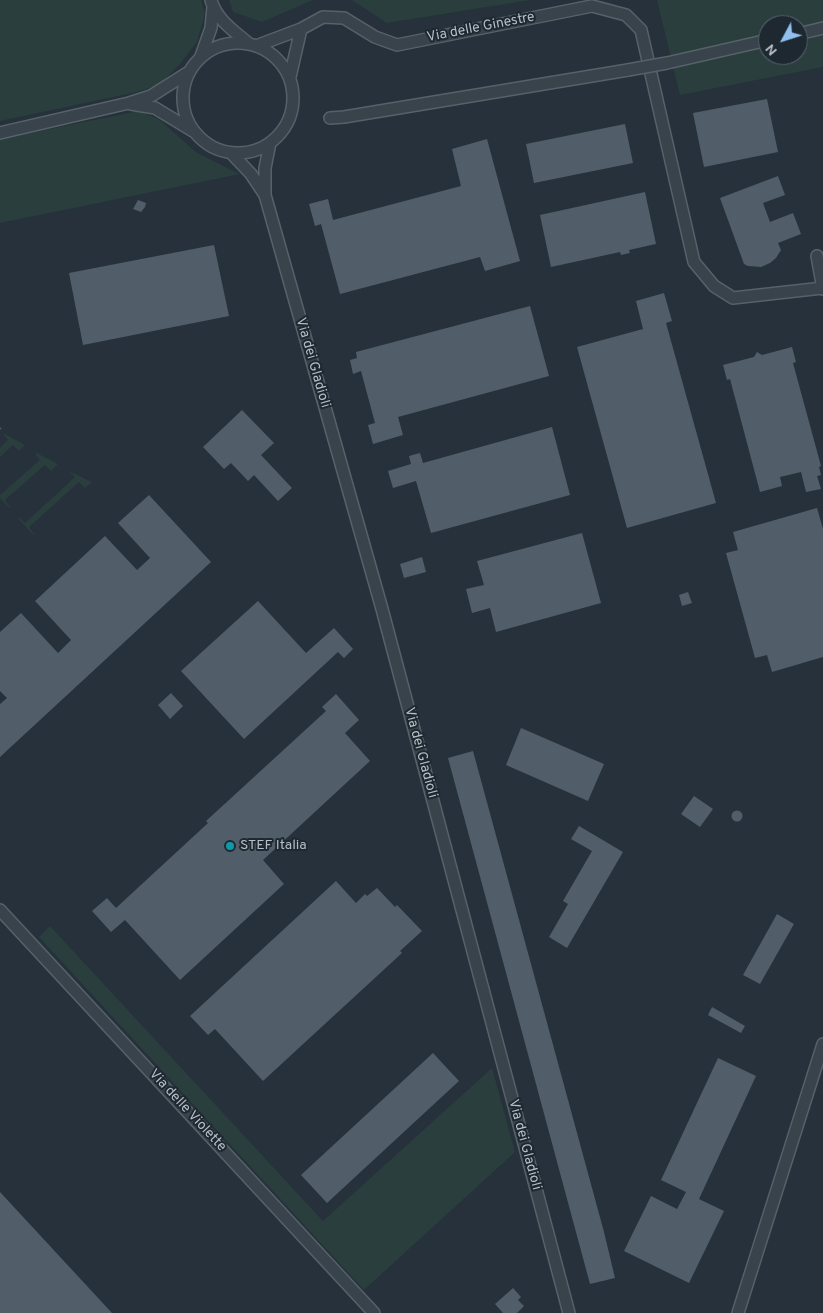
<!DOCTYPE html>
<html>
<head>
<meta charset="utf-8">
<style>
	body { margin:0 }
	#map { position:relative; width:823px; height:1313px; overflow:hidden; background:#26313b; font-family:Overpass,sans-serif }
	canvas { display:block }
	.north { position:absolute; left:758px; top:15px; width:50px; height:50px; box-sizing:border-box; background:#1e2830; border:1px solid #5a646c; border-radius:50%; rotate:230deg; font-size:14px; font-weight:700; line-height:20px; text-align:center; color:#b5bec7 }
	.north::after { content:''; display:block; margin:auto; width:18px; height:22px; background:#92c0ee; clip-path:polygon(50% 0,100% 100%,50% 72%,0 100%) }
</style>
</head>
<body>
<div id="map">
<canvas width="823" height="1313"></canvas>
<div class="north">N</div>
</div>
<script>
const c = document.querySelector('canvas').getContext('2d');
c.lineJoin = 'round';
function fill(path, color) { c.fillStyle = color; c.fill(path, 'evenodd'); }
function trace(path, color, width, dash) { c.strokeStyle = color; c.lineWidth = width; c.lineCap = dash ? 'butt' : 'round'; c.setLineDash(dash || []); c.stroke(path); }
function drawText(font, color, halo, rows, align = 'center') {
  c.font = font + ' Overpass,sans-serif'; c.lineWidth = 4; c.setLineDash([]); c.textBaseline = 'middle'; c.strokeStyle = halo; c.fillStyle = color; for (const [text, x, y, turn = 0] of rows) {
    c.save(); c.translate(x, y); c.rotate((+turn || 0) * Math.PI / 180); c.textAlign = isNaN(turn) ? turn : align; if (halo) c.strokeText(text, 0, 0); c.fillText(text, 0, 0); c.restore();
  }
}
const green = new Path2D(`
	M 0,0 L 201,0 L 205,14 L 197,42 L 179,65 L 159,85 L 137,92 L 0,121 Z
	M 229,0 L 313,0 L 262,22 L 233,12 Z
	M 352,0 L 530,0 L 387,23 Z
	M 657,0 L 823,0 L 823,67 L 680,95 ZM 768,25 L 798,25 L 798,55 L 768,55 Z
	M 139,111 L 160,120 L 197,153 L 240,174 L 0,223 L 0,139 Z
	M 3,434 L 5,434 L 25,445 L 19,451 L 13,445 L 0,457 L 0,448 L 8,440 Z
	M 37,453 L 58,464 L 51,471 L 45,465 L 5,500 L 10,507 L 9,508 L 0,498 L 0,495 L 40,460 L 35,454 Z
	M 69,471 L 92,482 L 85,488 L 79,482 L 29,527 L 34,534 L 33,535 L 18,518 L 19,517 L 25,523 L 75,477 Z
	M 50,926 L 323,1221 L 492,1068 L 515,1152 L 364,1290 L 39,937 Z`);
const building = new Path2D(`
	M 767,99 L 778,152 L 704,167 L 693,113 Z
	M 625,124 L 633,163 L 534,183 L 526,144 Z
	M 487,139 L 520,261 L 485,271 L 480,257 L 340,294 L 321,224 L 315,226 L 309,204 L 328,199 L 333,220 L 461,186 L 452,149 Z
	M 778,176 L 785,195 L 763,203 L 770,222 L 793,213 L 801,234 L 778,243 L 781,250 L 776,258 L 770,263 L 761,267 L 748,266 L 744,264 L 720,198 Z
	M 645,192 L 656,244 L 629,250 L 630,253 L 621,255 L 620,252 L 551,267 L 540,215 Z
	M 138,200 L 146,203 L 145,207 L 141,212 L 133,209 Z
	M 214,245 L 229,316 L 83,345 L 69,273 Z
	M 664,293 L 672,321 L 666,323 L 716,503 L 627,528 L 577,347 L 643,329 L 636,301 Z
	M 530,306 L 549,376 L 398,417 L 403,435 L 373,444 L 368,425 L 375,423 L 361,371 L 353,374 L 350,360 L 357,358 L 356,352 Z
	M 792,347 L 796,362 L 793,363 L 821,466 L 819,467 L 821,475 L 817,476 L 821,489 L 806,492 L 801,472 L 780,477 L 782,486 L 760,492 L 730,379 L 727,380 L 723,365 L 754,357 L 757,352 L 762,355 Z
	M 242,410 L 274,443 L 261,455 L 292,488 L 278,501 L 254,475 L 248,481 L 231,463 L 224,469 L 203,447 Z
	M 552,427 L 570,495 L 431,533 L 416,481 L 393,488 L 388,471 L 411,464 L 409,456 L 420,453 L 423,463 Z
	M 149,495 L 211,562 L 0,757 L 0,704 L 7,698 L 0,691 L 0,632 L 21,613 L 58,653 L 71,640 L 35,601 L 105,536 L 137,570 L 150,558 L 118,523 Z
	M 817,508 L 823,529 L 823,657 L 772,672 L 767,655 L 755,658 L 726,553 L 738,550 L 733,532 Z
	M 582,533 L 601,603 L 496,632 L 490,608 L 472,613 L 466,589 L 484,585 L 477,561 Z
	M 422,557 L 426,572 L 404,578 L 400,564 Z
	M 688,592 L 692,603 L 682,606 L 679,595 Z
	M 258,601 L 306,653 L 334,628 L 353,649 L 344,658 L 338,652 L 244,739 L 181,671 Z
	M 171,693 L 183,706 L 170,719 L 158,705 Z
	M 336,694 L 359,720 L 345,733 L 370,761 L 263,860 L 284,884 L 180,980 L 125,920 L 111,932 L 92,911 L 107,898 L 116,908 L 208,823 L 206,821 L 326,711 L 322,707 Z
	M 521,728 L 604,764 L 588,801 L 506,765 Z
	M 473,751 L 604,1232 L 615,1278 L 590,1284 L 448,758 Z
	M 694,796 L 713,809 L 700,827 L 681,814 Z
	M731.5 816a5.5 5.5 0 1 1 11 0a5.5 5.5 0 1 1-11 0Z
	M 579,826 L 623,852 L 567,948 L 549,937 L 568,904 L 563,901 L 592,851 L 571,839 Z
	M 336,881 L 356,903 L 365,894 L 367,896 L 377,888 L 395,907 L 397,905 L 422,931 L 400,951 L 402,953 L 263,1081 L 215,1029 L 208,1035 L 190,1016 Z
	M 777,914 L 794,924 L 760,984 L 743,975 Z
	M 712,1007 L 745,1026 L 741,1033 L 708,1015 Z
	M 433,1053 L 459,1081 L 327,1203 L 301,1175 Z
	M 718,1058 L 756,1076 L 699,1199 L 724,1211 L 689,1283 L 624,1251 L 651,1196 L 677,1209 L 686,1192 L 661,1180 Z
	M 0,1192 L 112,1313 L 0,1313 Z
	M 513,1288 L 521,1297 L 518,1300 L 524,1306 L 517,1313 L 503,1313 L 495,1304 Z`);
const path = new Path2D(`
	M 0,428 L 1,429`);
const street = new Path2D(`
	M 211,0 C 216,19 234,31 248,43
	M 798,34 L 823,28
	M183 98a55 55 0 1 1 110 0a55 55 0 1 1-110 0Z
	M 256,46 L 301,29 L 323,17 L 344,18 L 375,37 L 397,45 L 592,6 L 626,15 L 641,30 L 694,262 L 714,286 L 733,298 L 823,288
	M 201,56 L 211,28 L 213,7
	M 667,63 L 768,40
	M 290,77 L 301,29
	M 131,104 L 155,108 L 193,131
	M 330,118 L 344,117 L 628,70
	M 0,133 L 129,103 L 151,96 L 189,72
	M 270,143 L 265,168 L 265,195 L 382,609 L 569,1313
	M 231,153 L 251,174 L 265,195
	M 817,256 L 823,289
	M 0,910 L 374,1313
	M 738,1313 L 823,1044`);
const streetBridge = new Path2D(`
	M 628,70 L 667,63`);
const markers = [
	[230,846,5,"#0f9aa8"]
];
const streetNames = [
	["Via delle Ginestre",481,28,-11],
	["Via dei Gladioli",312,363,74],
	["Via dei Gladioli",420,753,75],
	["Via delle Violette",187,1111,47],
	["Via dei Gladioli",524,1145,75]
];
const poiNames = [
	["STEF Italia",240,846]
];
fill(green, '#293e3d');
fill(building, '#515e69');
trace(street, '#576169', 14);
trace(path, '#485a5b', 2, [4, 4]);
trace(street, '#39434b', 11);
trace(streetBridge, '#576169', 14, []);
trace(streetBridge, '#39434b', 11);
for (const [x, y, r, color] of markers) { const dot = new Path2D(); dot.arc(x, y, r, 0, 2 * Math.PI); c.fillStyle = color; c.fill(dot); trace(dot, '#1e2830', 2); }
drawText('14px', '#b5bec7', '#1e2830', streetNames);
drawText('14px', '#b5bec7', '#1e2830', poiNames, 'left');
</script>
</body>
</html>
